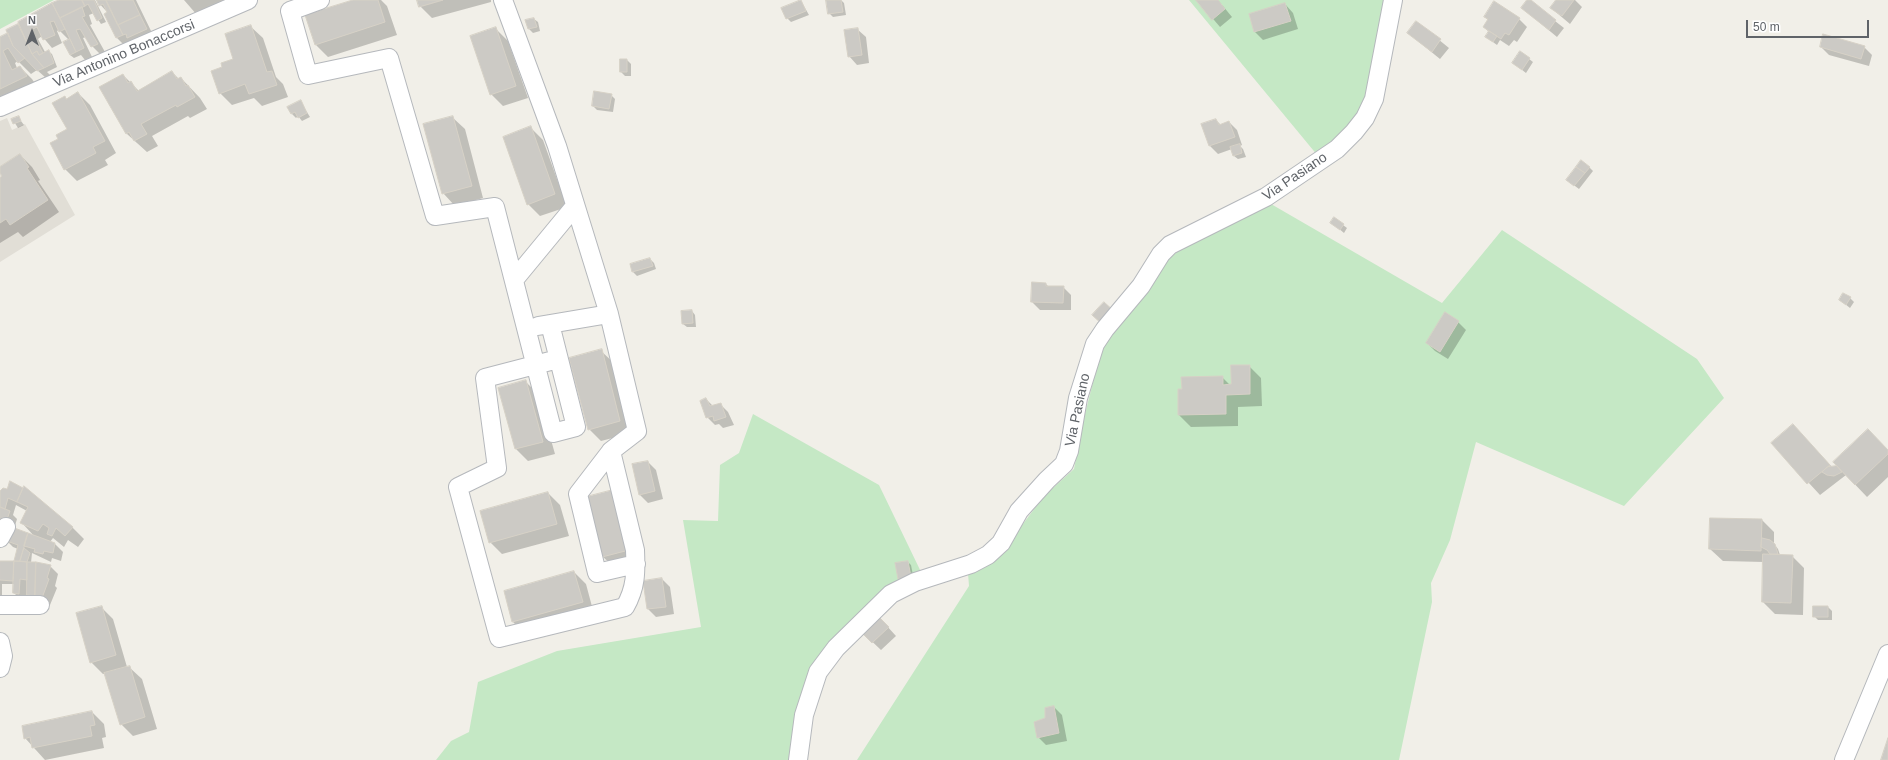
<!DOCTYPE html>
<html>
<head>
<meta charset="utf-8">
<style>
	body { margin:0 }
	#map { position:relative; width:1888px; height:760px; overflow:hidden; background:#f1efe8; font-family:Arial,sans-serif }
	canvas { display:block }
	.north { position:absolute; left:12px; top:12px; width:40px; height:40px; -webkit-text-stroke:3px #fff; paint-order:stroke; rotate:0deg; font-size:11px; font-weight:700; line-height:16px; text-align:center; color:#5f6368 }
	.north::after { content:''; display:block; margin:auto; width:14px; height:18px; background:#5f6368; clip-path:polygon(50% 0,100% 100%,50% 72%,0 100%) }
	.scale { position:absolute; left:1746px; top:20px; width:123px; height:18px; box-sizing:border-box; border:2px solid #5f6368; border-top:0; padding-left:5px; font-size:12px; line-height:14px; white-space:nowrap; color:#5f6368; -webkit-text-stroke:3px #fff; paint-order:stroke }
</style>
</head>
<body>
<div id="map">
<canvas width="1888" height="760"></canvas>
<div class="north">N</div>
<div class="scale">50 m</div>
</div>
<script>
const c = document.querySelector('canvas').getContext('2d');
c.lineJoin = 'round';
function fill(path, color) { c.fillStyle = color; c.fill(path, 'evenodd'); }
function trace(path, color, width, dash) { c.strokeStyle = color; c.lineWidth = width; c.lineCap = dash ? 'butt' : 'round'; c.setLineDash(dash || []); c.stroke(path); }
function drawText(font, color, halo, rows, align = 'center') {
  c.font = font + ' Arial,sans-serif'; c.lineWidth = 3.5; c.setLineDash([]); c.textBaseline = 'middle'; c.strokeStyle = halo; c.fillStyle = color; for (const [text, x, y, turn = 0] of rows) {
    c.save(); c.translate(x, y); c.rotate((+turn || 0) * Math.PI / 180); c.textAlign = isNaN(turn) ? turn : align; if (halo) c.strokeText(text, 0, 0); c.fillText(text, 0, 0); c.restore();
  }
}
const education = new Path2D(`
	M 7,118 L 12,130 L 25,124 L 75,215 L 0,262 L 0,121 Z`);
const green = new Path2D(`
	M 0,0 L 54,0 L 0,29 Z
	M 1189,0 L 1389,0 L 1361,118 L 1318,156 Z
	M 1271,204 L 1442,303 L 1502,230 L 1697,359 L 1724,398 L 1624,506 L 1476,442 L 1450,540 L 1431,583 L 1432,602 L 1399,760 L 857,760 L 969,586 L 968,573 L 998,557 L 1044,496 L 1074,469 L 1083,422 L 1100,354 L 1105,344 L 1152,286 L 1164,263 L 1177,252 Z
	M 753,414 L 879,485 L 922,574 L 889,585 L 832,645 L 795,760 L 436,760 L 451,741 L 469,732 L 478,682 L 557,651 L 701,627 L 683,520 L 718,521 L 720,465 L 739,453 Z`);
const shadow = new Path2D(`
	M 62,0 L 95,0 L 106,22 L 101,24 L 94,13 L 89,15 L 92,24 L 90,25 L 105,52 L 100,54 L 92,46 L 86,37 L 83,38 L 92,57 L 85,60 L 81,55 L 74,58 L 70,55 L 69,40 L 59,30 L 57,31 L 62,43 L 52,48 L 42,36 L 38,39 L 45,52 L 48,51 L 52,54 L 57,67 L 47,72 L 51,76 L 46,78 L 37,70 L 31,74 L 18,61 L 15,63 L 17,68 L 20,67 L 32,79 L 38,88 L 7,103 L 0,97 L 0,38 L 10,37 L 7,30 L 20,24 L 19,22 Z
	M 96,0 L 136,0 L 154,37 L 125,46 L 117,38 L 106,14 L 108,13 Z
	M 184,0 L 237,0 L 197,15 Z
	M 356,0 L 381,0 L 387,6 L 397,35 L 328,57 L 316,45 L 306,16 Z
	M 418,0 L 491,0 L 491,2 L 432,18 L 420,6 Z
	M 834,0 L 841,0 L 844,3 L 846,15 L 833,17 L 829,13 Z
	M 1197,0 L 1218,0 L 1232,17 L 1220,27 Z
	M 1528,0 L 1564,28 L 1557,37 L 1522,8 Z
	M 1557,0 L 1575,0 L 1582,7 L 1570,24 L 1551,8 Z
	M 801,1 L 809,15 L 791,22 L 787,18 Z
	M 1285,4 L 1293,13 L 1298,29 L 1263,40 L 1255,32 L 1250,15 Z
	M 1485,17 L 1519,19 L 1527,27 L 1517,42 L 1514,40 L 1509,46 L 1500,40 L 1497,45 L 1486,37 L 1489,32 L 1484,27 L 1488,20 Z
	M 534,19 L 538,22 L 540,31 L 533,33 L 529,29 Z
	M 1417,22 L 1449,48 L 1440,59 L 1408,33 Z
	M 250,26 L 263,38 L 276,77 L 283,84 L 288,97 L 262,106 L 254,98 L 232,105 L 220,93 L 223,68 L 235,59 Z
	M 496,29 L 508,41 L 528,98 L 503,106 L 491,94 Z
	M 857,29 L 866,37 L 869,63 L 857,65 L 849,56 Z
	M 1821,47 L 1864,47 L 1872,55 L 1869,66 L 1829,55 Z
	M 1520,52 L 1533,62 L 1526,73 L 1513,63 Z
	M 627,60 L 631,64 L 631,76 L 625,76 L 621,72 Z
	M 172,72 L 179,79 L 181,78 L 200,98 L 207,109 L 190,118 L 188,116 L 152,136 L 158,146 L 147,152 L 127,134 L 101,88 L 123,75 L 139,91 Z
	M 78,93 L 90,105 L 116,153 L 105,160 L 108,165 L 77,181 L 65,169 L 59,139 L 68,129 L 64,97 L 67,99 Z
	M 611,95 L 615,99 L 613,112 L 597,110 L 593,106 Z
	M 300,101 L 310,117 L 302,121 L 298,116 L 296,118 L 292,114 L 289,107 Z
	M 18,117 L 24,125 L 18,128 L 13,120 Z
	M 452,117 L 465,129 L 483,198 L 455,206 L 443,193 Z
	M 1216,120 L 1221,125 L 1229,122 L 1237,130 L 1242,145 L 1240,146 L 1243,149 L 1246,157 L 1238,159 L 1234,156 L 1232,149 L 1218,154 L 1210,146 L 1202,125 Z
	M 531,128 L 543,140 L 567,207 L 540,216 L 528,204 Z
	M 20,155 L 32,167 L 40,180 L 38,181 L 59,212 L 23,237 L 18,232 L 0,243 L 0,179 L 4,177 L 0,169 Z
	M 1589,167 L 1593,171 L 1579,189 L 1571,183 Z
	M 1332,223 L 1343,225 L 1347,228 L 1344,233 Z
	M 650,259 L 654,263 L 656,269 L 637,276 L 633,272 L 631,265 Z
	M 1046,284 L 1049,287 L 1063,287 L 1071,295 L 1071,310 L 1040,310 L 1032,302 Z
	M 1850,298 L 1854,302 L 1850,308 L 1840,300 Z
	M 692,311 L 695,315 L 696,327 L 687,327 L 683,324 Z
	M 1458,322 L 1466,330 L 1448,359 L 1435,351 L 1427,343 Z
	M 601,351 L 614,363 L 632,433 L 601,441 L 589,429 Z
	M 1249,366 L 1261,378 L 1262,406 L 1238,407 L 1238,426 L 1191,427 L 1179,415 L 1183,390 L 1222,377 L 1231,386 Z
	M 526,382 L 538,394 L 555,454 L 528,461 L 516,449 Z
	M 706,399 L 713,406 L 720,404 L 728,412 L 734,425 L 723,428 L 719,424 L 715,425 L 707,417 Z
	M 1793,425 L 1832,467 L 1888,451 L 1888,477 L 1867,497 L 1846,475 L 1820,495 L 1772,443 Z
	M 648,462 L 656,470 L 663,499 L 648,503 L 640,495 L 633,465 Z
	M 11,482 L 24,489 L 72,527 L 84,539 L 78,547 L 68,540 L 64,547 L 53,538 L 50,542 L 55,544 L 63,552 L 61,561 L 52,558 L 51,562 L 32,553 L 31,563 L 50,566 L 58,574 L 55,586 L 57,588 L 50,605 L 32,598 L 27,594 L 27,601 L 22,601 L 14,593 L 14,584 L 2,584 L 2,596 L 0,596 L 0,562 L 15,562 L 18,549 L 13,547 L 5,539 L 0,525 L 0,493 L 7,490 ZM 16,505 L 27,511 L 22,523 L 35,537 L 14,529 L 17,519 L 13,515 Z
	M 613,491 L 640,562 L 615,568 L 602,556 Z
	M 548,493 L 560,505 L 569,536 L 502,554 L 490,542 Z
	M 1762,520 L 1774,532 L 1774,544 L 1778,549 L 1780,555 L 1792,556 L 1804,568 L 1803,615 L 1775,614 L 1763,602 L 1764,562 L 1723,561 L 1710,549 Z
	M 908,562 L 911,565 L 914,580 L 903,582 L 899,579 Z
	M 574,572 L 586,584 L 594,614 L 525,634 L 513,622 Z
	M 662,579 L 670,587 L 674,614 L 656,617 L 648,609 Z
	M 101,607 L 113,619 L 127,667 L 129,667 L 142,679 L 157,729 L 133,736 L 121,724 L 106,674 L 103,674 L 91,662 Z
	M 1814,607 L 1828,607 L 1832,611 L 1832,620 L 1818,620 L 1814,616 Z
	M 886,625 L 896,636 L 881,650 L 862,632 Z
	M 1054,707 L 1062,715 L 1067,741 L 1046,745 L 1038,737 L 1046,718 Z
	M 92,712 L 104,724 L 106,737 L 102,738 L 104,748 L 45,760 L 25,738 Z`);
const building = new Path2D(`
	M 59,0 L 82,0 L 85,6 L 60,18 L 52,3 Z
	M 82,0 L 94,0 L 102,18 L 97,21 L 88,4 L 85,6 Z
	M 97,0 L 106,0 L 123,35 L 116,38 L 104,14 L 107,12 L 103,4 L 99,6 Z
	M 106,0 L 133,0 L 140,15 L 118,25 Z
	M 353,0 L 378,0 L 385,22 L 315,45 L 305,15 Z
	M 417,0 L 443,0 L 419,7 Z
	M 801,0 L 806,11 L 786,19 L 781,8 Z
	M 826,0 L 841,0 L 843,12 L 828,14 Z
	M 1196,0 L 1218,0 L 1225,9 L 1212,20 Z
	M 1527,0 L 1531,0 L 1556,20 L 1549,30 L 1521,8 Z
	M 1556,0 L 1574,0 L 1562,16 L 1550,8 Z
	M 1494,1 L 1520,18 L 1509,35 L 1505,33 L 1501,39 L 1483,27 L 1488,19 L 1484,17 Z
	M 52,3 L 65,29 L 59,32 L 54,21 L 50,22 L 55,35 L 43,40 L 37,27 L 31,30 L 43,53 L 39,55 L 37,51 L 32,54 L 18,22 Z
	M 1285,3 L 1291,21 L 1254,32 L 1249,14 Z
	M 82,7 L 85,16 L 82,17 L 98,44 L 91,47 L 80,29 L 76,30 L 84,48 L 76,52 L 60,18 Z
	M 140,15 L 147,29 L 127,38 L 126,34 L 123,35 L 118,25 Z
	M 534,18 L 537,27 L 528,29 L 525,20 Z
	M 1416,21 L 1441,39 L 1432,52 L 1407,33 Z
	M 18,24 L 32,54 L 44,68 L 37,71 L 13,46 L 6,30 Z
	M 251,25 L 267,72 L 272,71 L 277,85 L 249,94 L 245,84 L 219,94 L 211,71 L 222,67 L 221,63 L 233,59 L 225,34 Z
	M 496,27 L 516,86 L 490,95 L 470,36 Z
	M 858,28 L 862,55 L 848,57 L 844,30 Z
	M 1489,31 L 1497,36 L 1493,42 L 1485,37 Z
	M 8,33 L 13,46 L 25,58 L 18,63 L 8,48 L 3,51 L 12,70 L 20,66 L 27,76 L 0,89 L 0,37 Z
	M 1823,34 L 1865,46 L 1861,59 L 1820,47 Z
	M 70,39 L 76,52 L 70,55 L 63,42 Z
	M 49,50 L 54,63 L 44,68 L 32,54 L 37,51 L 39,55 Z
	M 1520,51 L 1530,58 L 1522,70 L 1512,63 Z
	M 620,59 L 627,59 L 627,72 L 620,72 Z
	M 172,71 L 177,79 L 181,77 L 186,86 L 188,85 L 195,97 L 177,107 L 176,105 L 141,124 L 147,134 L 134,141 L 129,132 L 126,134 L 99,87 L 123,74 L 128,83 L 131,81 L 137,91 Z
	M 594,91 L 612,94 L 609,109 L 592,106 Z
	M 78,92 L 105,141 L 93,147 L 96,153 L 64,170 L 50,143 L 58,139 L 56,135 L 67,129 L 52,103 L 65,96 L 66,99 Z
	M 301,100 L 307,113 L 298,118 L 295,112 L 291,114 L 287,107 Z
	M 19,116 L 21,121 L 13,124 L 11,119 Z
	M 453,116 L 472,186 L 442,194 L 423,124 Z
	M 1216,119 L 1219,125 L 1229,121 L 1235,137 L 1209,146 L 1201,124 Z
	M 531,126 L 555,194 L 527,205 L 503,137 Z
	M 1240,144 L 1242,153 L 1233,156 L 1230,147 Z
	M 20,154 L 29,167 L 27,168 L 48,200 L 10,225 L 6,219 L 0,223 L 0,178 L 2,176 L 0,173 L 0,167 Z
	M 1581,160 L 1590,167 L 1585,173 L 1576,167 Z
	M 1576,167 L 1585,173 L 1574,186 L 1566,180 Z
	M 1334,217 L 1344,224 L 1340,230 L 1330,223 Z
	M 650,258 L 653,266 L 632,272 L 630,264 Z
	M 1032,282 L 1046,283 L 1046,286 L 1064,286 L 1063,303 L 1031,302 Z
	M 1843,293 L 1851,297 L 1846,305 L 1839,300 Z
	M 1104,302 L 1115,312 L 1103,325 L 1092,315 Z
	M 692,310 L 693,323 L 682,324 L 681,311 Z
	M 1445,312 L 1459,321 L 1440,352 L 1426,343 Z
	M 602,349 L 620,421 L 588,430 L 569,358 Z
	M 1231,365 L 1250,365 L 1250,394 L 1226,395 L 1226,414 L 1178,415 L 1178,389 L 1182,389 L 1181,377 L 1223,376 L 1223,385 L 1231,384 Z
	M 526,380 L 543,442 L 515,449 L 498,388 Z
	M 706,398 L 710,406 L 721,403 L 726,417 L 714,421 L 713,416 L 706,418 L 700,401 Z
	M 1793,424 L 1830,465 L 1807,484 L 1771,443 Z
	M 1868,429 L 1888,450 L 1888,454 L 1855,485 L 1833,462 Z
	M 648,461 L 655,491 L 639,495 L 632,464 Z
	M 1837,466 L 1842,472 L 1834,476 L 1827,475 L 1822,472 L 1827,467 Z
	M 10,481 L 23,488 L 17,502 L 8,498 L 5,509 L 0,507 L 0,491 L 3,488 L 7,489 Z
	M 24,486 L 73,527 L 65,536 L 56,528 L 52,536 L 47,534 L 49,528 L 43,524 L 38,531 L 20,523 L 28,507 L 17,502 Z
	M 613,490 L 629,550 L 602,557 L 586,497 Z
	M 548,492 L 557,524 L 489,543 L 480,511 Z
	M 0,507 L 10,511 L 6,522 L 0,520 Z
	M 1710,518 L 1762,519 L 1761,551 L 1709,549 Z
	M 9,526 L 28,533 L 20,561 L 14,561 L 18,545 L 4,540 Z
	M 28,533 L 55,543 L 53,553 L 44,551 L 43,554 L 34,552 L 35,549 L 24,546 Z
	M 1762,538 L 1770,540 L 1775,544 L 1778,554 L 1770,554 L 1767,550 L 1761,547 Z
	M 24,548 L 30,553 L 27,562 L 20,561 Z
	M 1763,554 L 1793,555 L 1791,603 L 1762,602 Z
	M 0,561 L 14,561 L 13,581 L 0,580 Z
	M 14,561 L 27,562 L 27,580 L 20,579 L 19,594 L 13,593 Z
	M 908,561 L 911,577 L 898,579 L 895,563 Z
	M 27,562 L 36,562 L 35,596 L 27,595 Z
	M 36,562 L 51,565 L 47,578 L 49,579 L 42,598 L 35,596 Z
	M 574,571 L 583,602 L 512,622 L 504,591 Z
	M 662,578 L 666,607 L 647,609 L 643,581 Z
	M 102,606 L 116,655 L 90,663 L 76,613 Z
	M 1813,606 L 1828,606 L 1828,617 L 1813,617 Z
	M 878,616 L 889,627 L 872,643 L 861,632 Z
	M 130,666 L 145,717 L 120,725 L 104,673 Z
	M 1054,706 L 1059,733 L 1037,738 L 1034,722 L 1045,718 L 1045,708 Z
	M 92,711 L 95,725 L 90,726 L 92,736 L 32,748 L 30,737 L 24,739 L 22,726 Z
	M 1888,738 L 1888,760 L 1881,760 Z`);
const minor = new Path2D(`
	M 320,0 L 290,11 L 308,75 L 389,58 L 435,216 L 495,207 L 553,433 L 576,427 L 550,324
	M 503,0 L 557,146 L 609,314 L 637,431 L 611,451 L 635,550 C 636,572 636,588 625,607 L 499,638 L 458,487 L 497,468 L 485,378 L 558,359
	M 0,107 L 248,0
	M 514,280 L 575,206
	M 538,326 L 609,314
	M 611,451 L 578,494 L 597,573 L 636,564
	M 0,538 L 6,527
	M 0,605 L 40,605
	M 0,642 L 3,656 L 0,668
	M 798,760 L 804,715 L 818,672 L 836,648 L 891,594 L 915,582 L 971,564 L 988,555 L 1001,543 L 1019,511 L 1047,480 L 1064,464 L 1069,451 L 1078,398 L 1095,344 L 1105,329 L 1141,286 L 1161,254 L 1170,245 L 1266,197 L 1337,149 L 1354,132 L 1365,118 L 1374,99 L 1393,0
	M 1844,760 L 1888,654`);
const streetNames = [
	["Via Antonino Bonaccorsi",124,54,-23],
	["Via Pasiano",1295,177,-34],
	["Via Pasiano",1078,410,-78]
];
fill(education, '#e1ded6');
fill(green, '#c5e8c5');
fill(shadow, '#0003');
fill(building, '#cccac5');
trace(building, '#d6d1c6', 1);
trace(minor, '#b5b8bc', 20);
trace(minor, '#fff', 18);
drawText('14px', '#5f6368', '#fff', streetNames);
</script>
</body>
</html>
